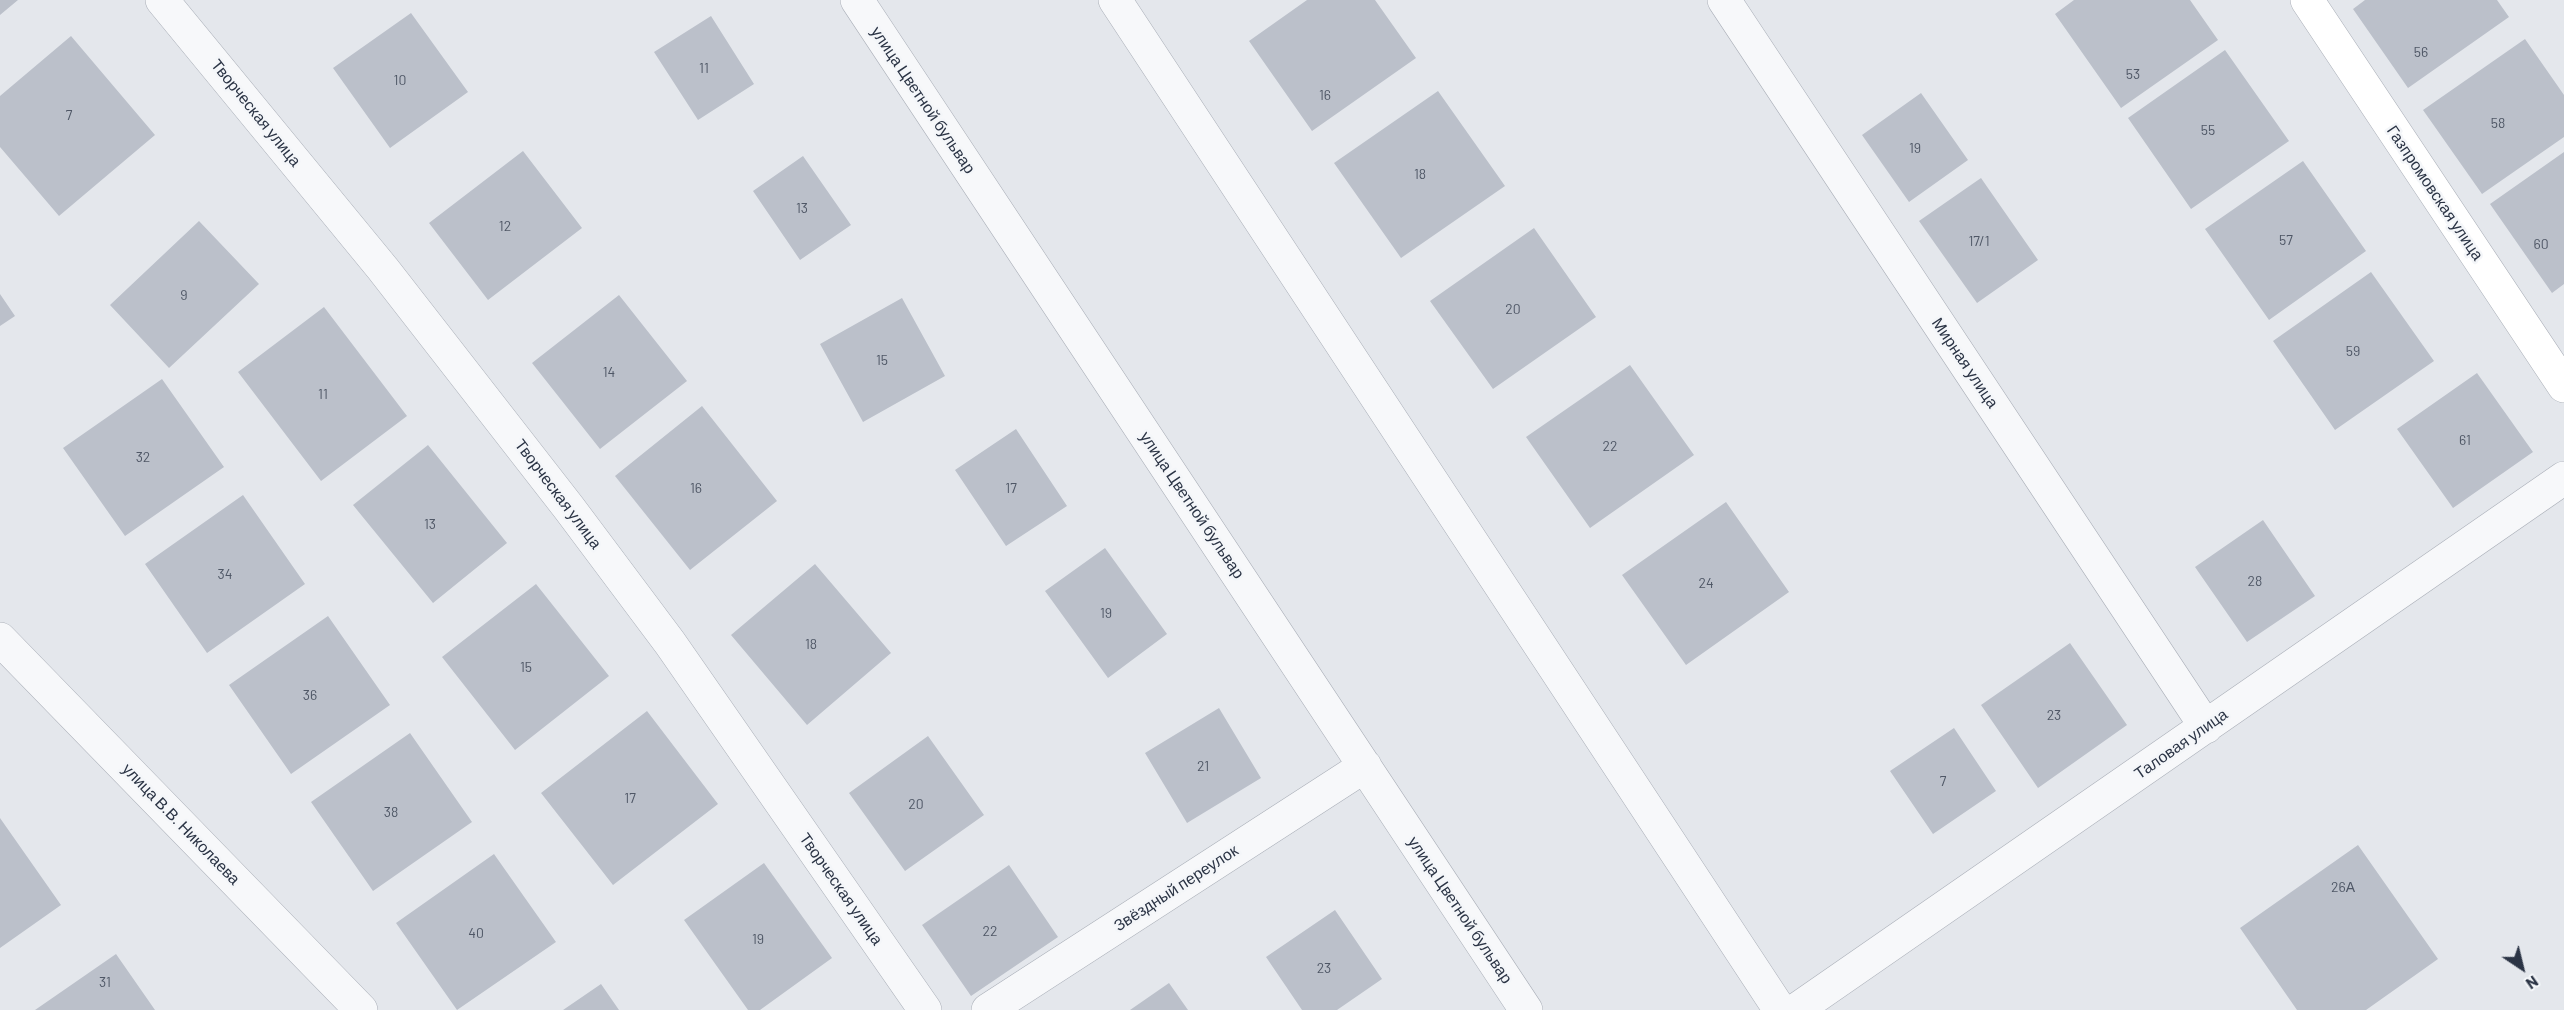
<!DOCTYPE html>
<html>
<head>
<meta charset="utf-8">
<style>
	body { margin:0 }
	#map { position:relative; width:2564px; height:1010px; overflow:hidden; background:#e4e7ec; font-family:Barlow,sans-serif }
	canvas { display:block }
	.north { position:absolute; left:2492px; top:938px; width:60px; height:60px; -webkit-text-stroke:4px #f4f6f9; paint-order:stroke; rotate:145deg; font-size:16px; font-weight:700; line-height:24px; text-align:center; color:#2b3445 }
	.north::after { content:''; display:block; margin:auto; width:21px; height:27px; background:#2b3445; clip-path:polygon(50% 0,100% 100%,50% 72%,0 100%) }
</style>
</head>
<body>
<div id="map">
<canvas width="2564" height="1010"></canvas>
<div class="north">N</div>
</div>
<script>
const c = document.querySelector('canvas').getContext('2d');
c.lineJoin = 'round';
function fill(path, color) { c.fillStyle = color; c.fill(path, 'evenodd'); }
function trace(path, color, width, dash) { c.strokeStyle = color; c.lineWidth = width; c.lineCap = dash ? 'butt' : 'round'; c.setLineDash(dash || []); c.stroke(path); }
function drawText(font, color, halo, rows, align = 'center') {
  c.font = font + ' Barlow,sans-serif'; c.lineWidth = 5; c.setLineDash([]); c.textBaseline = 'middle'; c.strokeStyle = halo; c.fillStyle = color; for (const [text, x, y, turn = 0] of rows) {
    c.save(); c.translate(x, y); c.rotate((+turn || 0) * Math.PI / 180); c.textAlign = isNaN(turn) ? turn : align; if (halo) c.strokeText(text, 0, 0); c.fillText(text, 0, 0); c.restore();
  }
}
const building = new Path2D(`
	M 0,0 L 18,0 L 0,15 Z
	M 1307,0 L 1375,0 L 1416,58 L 1312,131 L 1249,41 Z
	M 2074,0 L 2190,0 L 2218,40 L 2121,108 L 2055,14 Z
	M 2365,0 L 2497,0 L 2509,17 L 2408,88 L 2353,9 Z
	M 411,13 L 468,92 L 390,148 L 333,68 Z
	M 711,16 L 754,84 L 698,120 L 654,52 Z
	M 71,36 L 155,135 L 59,216 L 0,147 L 0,96 Z
	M 2525,39 L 2564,95 L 2564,137 L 2482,194 L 2423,110 Z
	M 2225,50 L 2289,141 L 2191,209 L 2128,118 Z
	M 1438,91 L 1505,186 L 1401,258 L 1334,163 Z
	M 1921,93 L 1968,160 L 1909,202 L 1862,135 Z
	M 523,151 L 582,228 L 488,300 L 429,223 Z
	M 2564,152 L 2564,284 L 2552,293 L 2490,204 Z
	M 803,156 L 851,225 L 800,260 L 753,191 Z
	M 2303,161 L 2366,251 L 2269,320 L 2205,229 Z
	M 1981,178 L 2038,260 L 1977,303 L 1919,221 Z
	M 199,221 L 259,284 L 169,368 L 110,305 Z
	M 1534,228 L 1596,317 L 1493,389 L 1430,301 Z
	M 2371,272 L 2434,361 L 2335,430 L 2273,341 Z
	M 0,294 L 15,316 L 0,326 Z
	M 619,295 L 687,381 L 600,449 L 532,363 Z
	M 902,298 L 945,376 L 863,422 L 820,344 Z
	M 324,307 L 407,416 L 321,481 L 238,372 Z
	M 1630,365 L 1694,455 L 1590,528 L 1526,437 Z
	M 2477,373 L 2533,452 L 2453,508 L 2397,429 Z
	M 162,379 L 224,467 L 125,536 L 63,448 Z
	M 702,406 L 777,501 L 690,570 L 615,476 Z
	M 1016,429 L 1067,506 L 1006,546 L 955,470 Z
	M 428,445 L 507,543 L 433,603 L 353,505 Z
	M 243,495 L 305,584 L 207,653 L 145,564 Z
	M 1726,502 L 1789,592 L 1686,665 L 1622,575 Z
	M 2263,520 L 2315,596 L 2247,642 L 2195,567 Z
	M 1105,548 L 1167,634 L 1108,678 L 1045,591 Z
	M 815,564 L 891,653 L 807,725 L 731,635 Z
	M 536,584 L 609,676 L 515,750 L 442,657 Z
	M 328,616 L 390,705 L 291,774 L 229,685 Z
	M 2070,643 L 2127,725 L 2038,788 L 1981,705 Z
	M 1219,708 L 1261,778 L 1187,823 L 1145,753 Z
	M 647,711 L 718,804 L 613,885 L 541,793 Z
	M 1954,728 L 1996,791 L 1933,834 L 1890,771 Z
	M 410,733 L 472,822 L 373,891 L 311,802 Z
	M 928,736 L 984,815 L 905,871 L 849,793 Z
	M 0,818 L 61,905 L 0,948 Z
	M 2358,845 L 2438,959 L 2366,1010 L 2297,1010 L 2240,928 Z
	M 494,854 L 556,942 L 457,1010 L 396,923 Z
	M 764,863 L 832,958 L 760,1010 L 748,1010 L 684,920 Z
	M 1009,865 L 1058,937 L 971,996 L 922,925 Z
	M 1335,910 L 1382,979 L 1337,1010 L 1302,1010 L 1266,957 Z
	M 116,954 L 155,1010 L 35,1010 Z
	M 1169,983 L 1188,1010 L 1130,1010 Z
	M 601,984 L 619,1010 L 563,1010 Z`);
const street = new Path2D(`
	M 162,0 L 383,269 L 569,508 L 670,643 L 925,1010
	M 857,0 L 1526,1010
	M 1115,0 L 1780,1010
	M 1724,0 L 2206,727
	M 0,639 L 361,1010
	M 988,1010 L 1365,766
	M 1796,1010 L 2564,478`);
const secondary = new Path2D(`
	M 2307,0 L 2564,386`);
const numberNames = [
	["56",2421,52],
	["11",704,68],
	["53",2133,74],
	["10",400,80],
	["16",1325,95],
	["7",69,115],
	["58",2498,123],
	["55",2208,130],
	["19",1915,148],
	["18",1420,174],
	["13",802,208],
	["12",505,226],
	["57",2286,240],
	["17/1",1979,241],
	["60",2541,244],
	["9",184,295],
	["20",1513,309],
	["59",2353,351],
	["15",882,360],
	["14",609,372],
	["11",323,394],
	["61",2465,440],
	["22",1610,446],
	["32",143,457],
	["16",696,488],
	["17",1011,488],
	["13",430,524],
	["34",225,574],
	["28",2255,581],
	["24",1706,583],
	["19",1106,613],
	["18",811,644],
	["15",526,667],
	["36",310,695],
	["23",2054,715],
	["21",1203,766],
	["7",1943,781],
	["17",630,798],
	["20",916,804],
	["38",391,812],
	["26А",2343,887],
	["22",990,931],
	["40",476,933],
	["19",758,939],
	["23",1324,968],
	["31",105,982]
];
const streetNames = [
	["улица Цветной бульвар",923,100,56],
	["Творческая улица",256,113,51],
	["Газпромовская улица",2435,193,56],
	["Мирная улица",1965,363,56],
	["Творческая улица",558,494,53],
	["улица Цветной бульвар",1192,505,56],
	["Таловая улица",2181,744,-35],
	["улица В.В. Николаева",181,824,46],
	["Звёздный переулок",1176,888,-33],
	["Творческая улица",841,889,55],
	["улица Цветной бульвар",1460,910,56]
];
fill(building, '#bbc0ca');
trace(street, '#a9aeb7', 34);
trace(secondary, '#a9aeb7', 34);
trace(street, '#f7f8fa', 33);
trace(secondary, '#fff', 33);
drawText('14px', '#4f5766', null, numberNames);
drawText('16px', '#2b3445', '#f4f6f9', streetNames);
</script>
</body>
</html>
